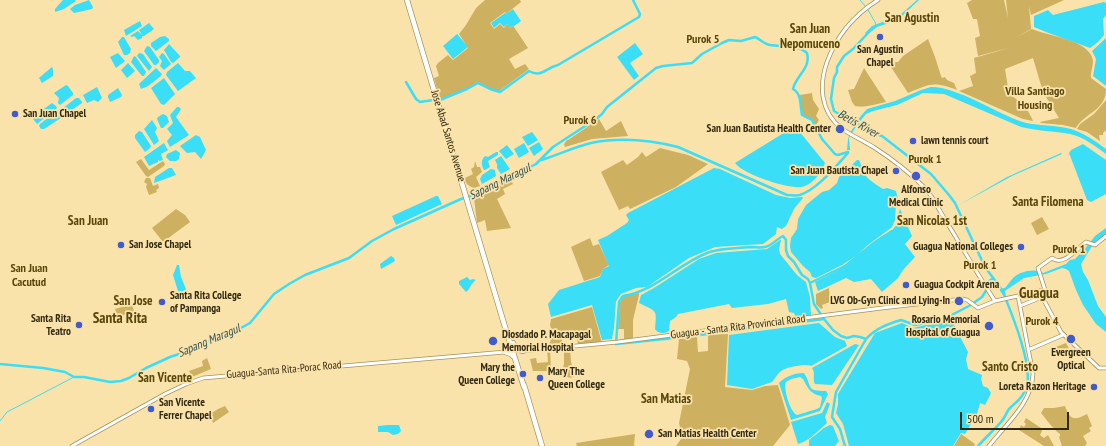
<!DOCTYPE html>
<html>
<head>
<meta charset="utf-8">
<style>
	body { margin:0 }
	#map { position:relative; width:1106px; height:446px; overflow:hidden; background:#fae3aa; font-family:"PT Sans Narrow",sans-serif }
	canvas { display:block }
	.scale { position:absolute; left:960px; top:412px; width:109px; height:18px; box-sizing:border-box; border:2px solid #322912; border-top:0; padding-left:5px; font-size:12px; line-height:14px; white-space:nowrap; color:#322912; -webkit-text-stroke:3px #fae3aa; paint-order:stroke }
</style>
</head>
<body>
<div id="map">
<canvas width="1106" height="446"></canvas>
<div class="scale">500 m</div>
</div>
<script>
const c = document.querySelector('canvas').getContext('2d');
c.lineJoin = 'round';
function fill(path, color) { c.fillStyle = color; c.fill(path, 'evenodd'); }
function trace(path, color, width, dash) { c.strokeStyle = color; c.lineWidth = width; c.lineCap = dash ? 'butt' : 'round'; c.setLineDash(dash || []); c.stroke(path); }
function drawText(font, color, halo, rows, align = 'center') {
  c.font = font + ' "PT Sans Narrow",sans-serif'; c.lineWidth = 3.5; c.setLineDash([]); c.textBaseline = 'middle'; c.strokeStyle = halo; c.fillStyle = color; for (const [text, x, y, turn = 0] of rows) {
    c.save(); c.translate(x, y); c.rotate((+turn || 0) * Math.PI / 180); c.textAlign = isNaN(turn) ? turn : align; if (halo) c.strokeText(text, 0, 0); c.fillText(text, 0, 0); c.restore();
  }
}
const green = new Path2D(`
	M 485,0 L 520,0 L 521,2 L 506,14 L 505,12 L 490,23 L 494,29 L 500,24 L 504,28 L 507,24 L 510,28 L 512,26 L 514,27 L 528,48 L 509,59 L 515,69 L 525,64 L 529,69 L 499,91 L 491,89 L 478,82 L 467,89 L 440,99 L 434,78 L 439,76 L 436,66 L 438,63 L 448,55 L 453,60 L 468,48 L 459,34 L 466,25 L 476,8 Z
	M 972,0 L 1004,0 L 1008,18 L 1006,0 L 1064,0 L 1031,15 L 1029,6 L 1031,29 L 1015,38 L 1032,29 C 1048,36 1085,39 1092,57 C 1095,64 1090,71 1091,78 L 1106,89 C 1106,111 1084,113 1076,128 L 1063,125 L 1041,123 L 1040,122 L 1059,118 L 1043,92 L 1033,58 L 1005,69 L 1009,94 C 1021,102 1028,108 1033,121 L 1023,119 L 959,91 L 973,86 L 970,76 L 976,73 L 974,58 L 1012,47 L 978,56 L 975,38 L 980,36 L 977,19 L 973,19 L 967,3 Z
	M 928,39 L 935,57 L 941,76 L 942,78 L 945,77 L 947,80 L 954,83 L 957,90 C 933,81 930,84 908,93 L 891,67 L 896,62 L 898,62 L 903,56 Z
	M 864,68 L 886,102 C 875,104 866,108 855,106 L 852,102 L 848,90 L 854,89 Z
	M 812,93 L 813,100 L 819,109 L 816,116 L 819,120 L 816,125 L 812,119 L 802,114 L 800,95 Z
	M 1106,100 L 1106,130 L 1103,133 L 1103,135 L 1099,135 L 1100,141 L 1087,132 L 1077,129 L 1080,124 L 1094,114 Z
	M 599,119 L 606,131 L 621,121 L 628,136 L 592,139 L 565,147 L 564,144 L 567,140 L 568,140 Z
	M 660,148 L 688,155 L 708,164 L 676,187 L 630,209 L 628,206 L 619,210 L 601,172 L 623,160 L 627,165 L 638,157 L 642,152 L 646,157 Z
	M 141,159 L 149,170 L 163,161 L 165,164 L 164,166 L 148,177 L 146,176 L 136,162 Z
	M 475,161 L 477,167 L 480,167 L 482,172 L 476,177 L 480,186 L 474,188 C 469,186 465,184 465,178 L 473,174 L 471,169 L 474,167 Z
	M 146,178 L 150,178 L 153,186 L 158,184 L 159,188 L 156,190 L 157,192 L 149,195 L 146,187 L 147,184 L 144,182 Z
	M 511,180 L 513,184 L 503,189 L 505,194 L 497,199 L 511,228 L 487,231 L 485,220 L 477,223 L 474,198 Z
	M 176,209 L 185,215 L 190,222 L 163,242 L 152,228 Z
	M 1042,217 L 1049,229 L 1037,235 L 1031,223 Z
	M 590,238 L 593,246 L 599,244 L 609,265 L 603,269 L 600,276 L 584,281 L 571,247 Z
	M 829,288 L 830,302 L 822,305 L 823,308 L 821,309 L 816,304 L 816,294 Z
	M 639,293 L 639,295 L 633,320 L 633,339 L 624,340 L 624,329 L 618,329 L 620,302 L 623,296 Z
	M 132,304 L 134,312 L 117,317 L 115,309 Z
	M 592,307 L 602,343 L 578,344 L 577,337 L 567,339 L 567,337 L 562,338 L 562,346 L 548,347 L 553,335 L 550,325 L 551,319 Z
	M 728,334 L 725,387 L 752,390 L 765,386 L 778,385 L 790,425 L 773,446 L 676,446 L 681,439 C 679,434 681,429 679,423 L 690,369 L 687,361 L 677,359 L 679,339 L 697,337 L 698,352 L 708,351 L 708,335 Z
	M 1066,343 L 1070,351 L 1067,355 L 1061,357 L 1056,347 Z
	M 564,348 L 570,348 L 571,362 L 575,376 L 570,378 L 561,374 L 564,364 Z
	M 547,349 L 550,349 L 551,371 L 533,371 L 530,359 L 536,358 L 537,363 L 548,362 Z
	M 207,358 L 211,369 L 192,377 L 189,371 L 203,366 L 202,361 Z
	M 225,406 L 229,412 L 213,423 L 210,414 L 218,409 Z
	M 1065,406 C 1070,420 1074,421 1087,414 L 1092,426 L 1089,428 L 1091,431 L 1083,436 L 1087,443 L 1085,446 L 1062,446 L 1059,437 L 1060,436 L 1060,434 C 1054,430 1047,420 1041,413 L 1044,408 L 1054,408 Z
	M 1026,418 L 1041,428 L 1042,431 L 1040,435 L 1044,438 L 1048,435 L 1054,446 L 1044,446 L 1019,430 L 1021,425 L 1024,427 L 1026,424 L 1024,422 Z
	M 635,434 L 634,446 L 577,446 L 576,443 Z
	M 961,434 L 975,444 L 974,446 L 954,446 Z`);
const water = new Path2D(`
	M 63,0 L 75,0 L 76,1 L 64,9 L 55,12 L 55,9 Z
	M 89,0 L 93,7 L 92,9 L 74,13 L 70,9 L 75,5 Z
	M 917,0 L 919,0 L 902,16 L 892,22 L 877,27 L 867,35 L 865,33 L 872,26 L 900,15 Z
	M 1104,2 L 1106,3 L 1106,15 L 1103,19 L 1104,35 L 1098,42 L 1090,48 L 1046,32 L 1034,27 L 1034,16 L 1048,10 L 1053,15 Z
	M 513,9 L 521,21 L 513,27 L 512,26 L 510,28 L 507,24 L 504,27 L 500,23 L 494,28 L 491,23 L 505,13 L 506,14 Z
	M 140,21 L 142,26 L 126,36 L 124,30 Z
	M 149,23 L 154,29 L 144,36 L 142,36 L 142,38 L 138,40 L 134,36 L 132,37 L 130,36 L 138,31 L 142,35 L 139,30 Z
	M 457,34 L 468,47 L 453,59 L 443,46 Z
	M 165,36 L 169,39 L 169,41 L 156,51 L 151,46 L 151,43 L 160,37 Z
	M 122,37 L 124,37 L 131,49 L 130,53 L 127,55 L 124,55 L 118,42 Z
	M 1106,38 L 1106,86 L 1093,76 L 1096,59 L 1092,51 Z
	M 635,43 L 643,54 L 630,63 L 639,76 L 634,80 L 617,57 Z
	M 169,44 L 180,56 L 180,57 L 173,63 L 171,62 L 164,50 Z
	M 147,46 L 150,47 L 159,60 L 159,62 L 156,65 L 154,65 L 144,51 Z
	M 118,53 L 125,61 L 116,68 L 110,57 Z
	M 139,53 L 143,54 L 152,67 L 149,71 L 137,56 Z
	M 162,53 L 164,54 L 171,64 L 164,70 L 160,66 L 162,61 L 159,57 Z
	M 134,56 L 136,57 L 146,72 L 144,76 L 142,76 L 131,62 Z
	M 128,63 L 135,71 L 127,78 L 121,70 Z
	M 178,63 L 185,71 L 190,71 L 196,78 L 178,91 L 166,75 L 167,72 Z
	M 52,67 L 53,69 L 53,76 L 42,83 L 39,78 L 40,77 Z
	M 156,68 L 162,74 L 161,76 L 148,86 L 141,89 L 139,84 Z
	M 164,78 L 175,94 L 164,105 L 161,104 L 151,88 Z
	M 66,85 L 68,86 L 73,93 L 73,95 L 60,105 L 58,103 L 59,98 L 54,93 Z
	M 97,87 L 102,98 L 98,102 L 94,100 L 87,103 L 83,95 Z
	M 931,87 C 954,86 994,111 1017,120 C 1034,127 1053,124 1071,129 C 1084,133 1095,141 1106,149 L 1106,154 C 1095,146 1084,137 1070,134 C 1054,131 1037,131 1021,127 L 944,94 L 923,93 L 897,105 L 873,111 L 866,114 L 857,125 L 849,138 L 850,150 L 847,150 L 848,139 L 850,133 L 860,117 L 867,109 L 895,101 L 921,90 Z
	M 118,88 L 122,95 L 121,97 L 110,102 L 108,97 L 108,95 Z
	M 76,98 L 79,98 L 82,102 L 82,103 L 66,114 L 62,109 Z
	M 52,103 L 56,106 L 57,108 L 37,124 L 33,119 L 33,117 Z
	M 177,107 L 179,107 L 181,109 L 176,117 L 189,135 L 170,147 L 167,141 L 172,135 L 167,129 L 173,123 L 170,115 Z
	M 58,110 L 60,110 L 64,116 L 44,129 L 41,129 L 39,126 L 40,124 Z
	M 163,114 L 167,116 L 169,122 L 163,128 L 161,128 L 157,119 L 158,117 Z
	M 152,120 L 157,128 L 155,132 L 159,141 L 154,145 L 144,129 Z
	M 795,126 L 825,163 C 823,171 813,183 805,186 C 793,191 754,177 742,169 C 740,168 737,165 735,163 Z
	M 139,131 L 142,132 L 151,146 L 150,148 L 145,152 L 135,138 L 135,135 Z
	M 532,132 L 538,140 L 528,146 L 522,137 Z
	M 196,135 L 200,137 L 206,150 L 201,159 L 195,152 L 187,153 L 180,146 Z
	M 539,142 L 543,149 L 534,156 L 529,148 Z
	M 164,143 L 168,150 L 161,154 L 163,160 L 160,161 L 158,160 L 158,162 L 149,166 L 144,157 Z
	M 524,143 L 529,152 L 519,158 L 514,149 Z
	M 1083,144 L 1106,160 L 1106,194 L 1091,202 L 1087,200 L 1069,153 L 1071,150 Z
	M 507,145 L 514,154 L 506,159 L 499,151 Z
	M 176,150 L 180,153 L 179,159 L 176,161 L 170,161 L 166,157 L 167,154 Z
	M 496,152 L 498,152 L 498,155 L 488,161 L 490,167 L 485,170 L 484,170 C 481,165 481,160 485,156 L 488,157 Z
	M 1061,153 L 1062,154 L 1012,176 L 957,206 L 1007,177 Z
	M 501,156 L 510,169 L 501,174 L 497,168 L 497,164 L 495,160 Z
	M 857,160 L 859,160 C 861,164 861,166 862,169 C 865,178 875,184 883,189 L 887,188 L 896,191 L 898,199 L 896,204 L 895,220 L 892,227 L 868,245 L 856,256 L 842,265 L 816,278 L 812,277 L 810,272 L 803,266 L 791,252 L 790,246 L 791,238 L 797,229 L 798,219 L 806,205 L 822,192 L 829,190 L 837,183 L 839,177 Z
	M 169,168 L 172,168 L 176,175 L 154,183 L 155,177 Z
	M 714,168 L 720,169 L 776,195 L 790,198 L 802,197 L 803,198 L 794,209 L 786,226 L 782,229 L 777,227 L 776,234 L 763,244 L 715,247 L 689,258 L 647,287 L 636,288 L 621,294 L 616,301 L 614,328 L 612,339 L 602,340 L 592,305 L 551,317 L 548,304 L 559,290 L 600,277 L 603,269 L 609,266 L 598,240 L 607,236 L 627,223 L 629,220 L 626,215 L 628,213 Z
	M 491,169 L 495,170 L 496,176 L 482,184 L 480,179 L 482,175 Z
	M 436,196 L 438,196 L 442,204 L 396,225 L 392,216 Z
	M 900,209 L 912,236 L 905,244 L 915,257 L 903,270 L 898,278 L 882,292 L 871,279 L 854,282 L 846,278 L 818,291 L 815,282 L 845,267 L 859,256 L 876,241 L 890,233 L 898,223 L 898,215 Z
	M 1106,228 L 1106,234 L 1096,243 L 1094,243 L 1081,264 L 1083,272 L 1088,280 L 1098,306 L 1106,317 L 1106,332 L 1096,324 L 1083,305 L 1076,290 L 1069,271 L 1066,269 L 1062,268 L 1046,274 L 1024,278 L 1005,291 L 1006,297 L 1004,297 L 999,289 L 1005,288 C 1008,285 1010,281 1013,278 C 1021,271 1034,268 1043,273 L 1066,264 L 1070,260 L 1075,259 L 1088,245 L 1095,236 Z
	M 780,240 L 781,240 L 779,249 L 780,254 L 797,275 L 806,282 L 810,297 L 811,316 L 796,317 L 794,313 L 789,312 L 786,299 L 768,304 L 732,308 L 729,304 L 678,314 L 676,317 L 670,321 L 669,331 C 664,334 658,334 655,329 C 657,309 657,312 639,303 L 641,295 L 654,288 L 699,259 L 716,253 L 767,249 Z
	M 391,256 L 394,258 L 395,261 L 381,269 L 380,264 Z
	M 177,265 L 179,265 L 181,277 L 186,289 L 185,291 L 180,292 L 178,291 L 173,275 Z
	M 467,277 L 470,280 L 473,279 L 476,280 C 470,284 470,290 466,292 L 459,284 L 459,281 Z
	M 951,319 L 968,352 L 966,359 L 968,369 L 982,375 L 981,379 L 983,386 L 988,388 L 991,393 L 985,405 L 980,403 L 977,414 L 965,434 L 961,433 L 953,446 L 849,446 L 843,424 L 836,413 L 838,404 L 838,394 L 875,333 L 902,323 L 913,328 Z
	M 819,323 L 835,337 L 845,341 L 847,346 L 811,366 C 805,364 785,367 780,372 C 777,374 775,379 772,382 L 752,389 L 727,385 L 729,335 Z
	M 855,344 L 859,345 L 832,385 L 815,384 C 812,379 816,373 812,368 Z
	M 804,373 C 813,387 805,391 826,391 L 828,394 L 820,411 L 791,420 L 779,383 C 786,376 795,373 804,373 ZM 800,377 L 803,379 C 808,388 810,394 821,396 L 822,398 L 820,407 L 817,409 L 797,415 C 790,412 783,388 786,382 L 791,379 Z
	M 827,402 L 830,404 L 825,417 L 827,423 C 819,430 808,442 798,444 L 791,422 L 822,413 Z
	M 388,425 L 399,425 L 401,431 L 398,434 L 393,435 L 388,432 L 378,432 L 378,426 Z
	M 830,425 L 833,426 L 839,441 L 835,446 L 809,446 L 809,440 L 824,428 Z`);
const stream = new Path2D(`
	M 860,0 L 866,7
	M 868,10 L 875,22 L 876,26
	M 0,421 L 7,412 L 74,377`);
const river = new Path2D(`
	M 869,32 L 853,49 L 844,56 L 837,67 L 837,72 L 834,78 L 831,99 L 834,111 L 851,121 L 870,129 L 873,133 L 882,136 L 931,174 L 949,195 L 955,203 L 985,267 L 1002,290
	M 406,82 L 416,99 L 420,102 L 433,100
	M 440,100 L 467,89 L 478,83 L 490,89 L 500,92 L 529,71 C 542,78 545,68 558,65 L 639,17 L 640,14 L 633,0
	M 541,160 C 558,155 574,147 591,143 C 620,137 650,140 678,147 L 787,195 C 791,195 796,196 800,195 C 818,189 836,166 848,153
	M 810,283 L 845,266 L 875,242 L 892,231
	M 824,319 L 684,337 L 616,344 L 619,302 L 623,296 C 655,291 677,265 707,253 C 720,248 738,248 752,247 C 756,247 761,248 765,247 C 771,246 777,239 783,236 L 786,240 L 786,250 L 788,256 L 794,262 L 802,275 L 808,279 L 810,283 L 814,304 L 824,319 L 833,330 L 841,336 L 847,338 L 854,336 L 860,337 L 866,339
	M 0,364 L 43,368 L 65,372 L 74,377 L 84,377 L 110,382 L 121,381 L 129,378 L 146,368 L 170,357 L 188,351 L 201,343 L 216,339 L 232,333 L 250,323 L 274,294 L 289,284 L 305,275 L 349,258 L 372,241 L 394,229 L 461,199 L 474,195 L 536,164 L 553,147 L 596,119 L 602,114 L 607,107 L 656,68 L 663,66 L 692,63 L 702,54 L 722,43 L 729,40 L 741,41 L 755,37 C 760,39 764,44 770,45 C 782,47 797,44 807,53 C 811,69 796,75 793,89 C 802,94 800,106 802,115 L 812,120 L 822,139 L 835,154 L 838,155 L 848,152
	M 845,446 L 840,429 L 832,417 L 836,392 L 866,339 C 876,328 888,324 901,320 L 915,325 L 944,319 L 969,306 L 982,297 L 987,289 L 985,284 L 992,279
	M 978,446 C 985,438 994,430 1001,422 C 1005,418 1006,413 1009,409 C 1016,402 1025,396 1027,385 C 1032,364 1013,317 1005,297`);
const secondary = new Path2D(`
	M 878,0 C 854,15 837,35 827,62 C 819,85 820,111 841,128 C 852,136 864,141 875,148 C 892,159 910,173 925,188 C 933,197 939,210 946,221 C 962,247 978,275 995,301
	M 1039,291 L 1061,332 L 1099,368 L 1106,368
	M 1020,306 L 1042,297
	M 1028,350 L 1063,335
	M 523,351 L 618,342 L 882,308 L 962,299 L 967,300 L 978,308 L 995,301 L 1045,290 L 1038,268 L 1052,258 C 1063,267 1077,249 1086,242 L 1095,245 L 1106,236
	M 72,446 L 165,394 L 186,384 L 203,378 L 505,352
	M 989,446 C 1006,424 1032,403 1033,374 L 1018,296`);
const highway = new Path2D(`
	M 407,0 L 505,327 L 524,387
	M 513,343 L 516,349 L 523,351
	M 505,352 L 511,354 L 514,357
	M 524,385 L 542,446`);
const markers = [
	[880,37,4,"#415bce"],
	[15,114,4,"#415bce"],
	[840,129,5,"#415bce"],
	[913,141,4,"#415bce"],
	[896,171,4,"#415bce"],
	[916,176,5,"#415bce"],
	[121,245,4,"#415bce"],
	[1021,247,4,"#415bce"],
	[906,285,4,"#415bce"],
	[959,301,5,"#415bce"],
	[162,302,4,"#415bce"],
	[79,325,4,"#415bce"],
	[989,326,5,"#415bce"],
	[1071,339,5,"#415bce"],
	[493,341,5,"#415bce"],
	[523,374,4,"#415bce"],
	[540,378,4,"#415bce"],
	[1094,387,4,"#415bce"],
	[151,409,4,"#415bce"],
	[649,434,5,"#415bce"]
];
const poiNames = [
	["San Agustin",880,50,"center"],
	["Chapel",880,63,"center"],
	["San Juan Chapel",23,114],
	["San Juan Bautista Health Center",831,129,"right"],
	["lawn tennis court",921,141],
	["San Juan Bautista Chapel",888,171,"right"],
	["Alfonso",916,190,"center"],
	["Medical Clinic",916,203,"center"],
	["San Jose Chapel",129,245],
	["Guagua National Colleges",1013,247,"right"],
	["Guagua Cockpit Arena",914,285],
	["Santa Rita College",170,296],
	["of Pampanga",170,309],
	["LVG Ob-Gyn Clinic and Lying-In",950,301,"right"],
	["Santa Rita",71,319,"right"],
	["Teatro",71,332,"right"],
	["Rosario Memorial",980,320,"right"],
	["Hospital of Guagua",980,333,"right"],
	["Diosdado P. Macapagal",502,335],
	["Memorial Hospital",502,348],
	["Evergreen",1071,353,"center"],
	["Optical",1071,366,"center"],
	["Mary the",515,368,"right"],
	["Queen College",515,381,"right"],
	["Mary The",548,372],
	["Queen College",548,385],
	["Loreta Razon Heritage",1086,387,"right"],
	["San Vicente",159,403],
	["Ferrer Chapel",159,416],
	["San Matias Health Center",658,434]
];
const streetNames = [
	["Jose Abad Santos Avenue",448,136,73],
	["Guagua - Santa Rita Provincial Road",738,327,-7],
	["Guagua-Santa Rita-Porac Road",284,370,-5]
];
const neighbourhoodNames = [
	["Purok 5",703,40],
	["Villa Santiago",1035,92],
	["Housing",1035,106],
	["Purok 6",580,121],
	["Purok 1",925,160],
	["Purok 1",1069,250],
	["Purok 1",980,266],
	["San Juan",29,269],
	["Cacutud",29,283],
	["Purok 4",1042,322]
];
const waterNames = [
	["Betis River",858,124,29],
	["Sapang Maragul",500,182,-26],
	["Sapang Maragul",209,341,-23]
];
const quarterNames = [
	["San Agustin",912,18],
	["San Juan",810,29],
	["Nepomuceno",810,44],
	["Santa Filomena",1048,202],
	["San Juan",88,221],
	["San Nicolas 1st",932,221],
	["San Jose",133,301],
	["Santo Cristo",1010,367],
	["San Vicente",165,378],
	["San Matias",666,399]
];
const districtNames = [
	["Guagua",1039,294],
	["Santa Rita",120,319]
];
fill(green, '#cdb060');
fill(water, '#3adef6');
trace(stream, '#3adef6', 1);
trace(river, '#3adef6', 2.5);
trace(secondary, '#a6915b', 4.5);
trace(highway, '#a6915b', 6);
trace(secondary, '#fff', 3);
trace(highway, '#fff', 4.5);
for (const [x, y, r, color] of markers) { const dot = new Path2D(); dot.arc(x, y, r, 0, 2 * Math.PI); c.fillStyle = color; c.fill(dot); trace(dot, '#fae3aa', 1.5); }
drawText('bold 11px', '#322912', '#fae3aa', poiNames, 'left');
drawText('11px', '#322912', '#fae3aa', streetNames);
drawText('bold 12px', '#59460b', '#fae3aa', neighbourhoodNames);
drawText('italic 12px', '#305056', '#fae3aa', waterNames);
drawText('bold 13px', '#59460b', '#fae3aa', quarterNames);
drawText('bold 15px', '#59460b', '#fae3aa', districtNames);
</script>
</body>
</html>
